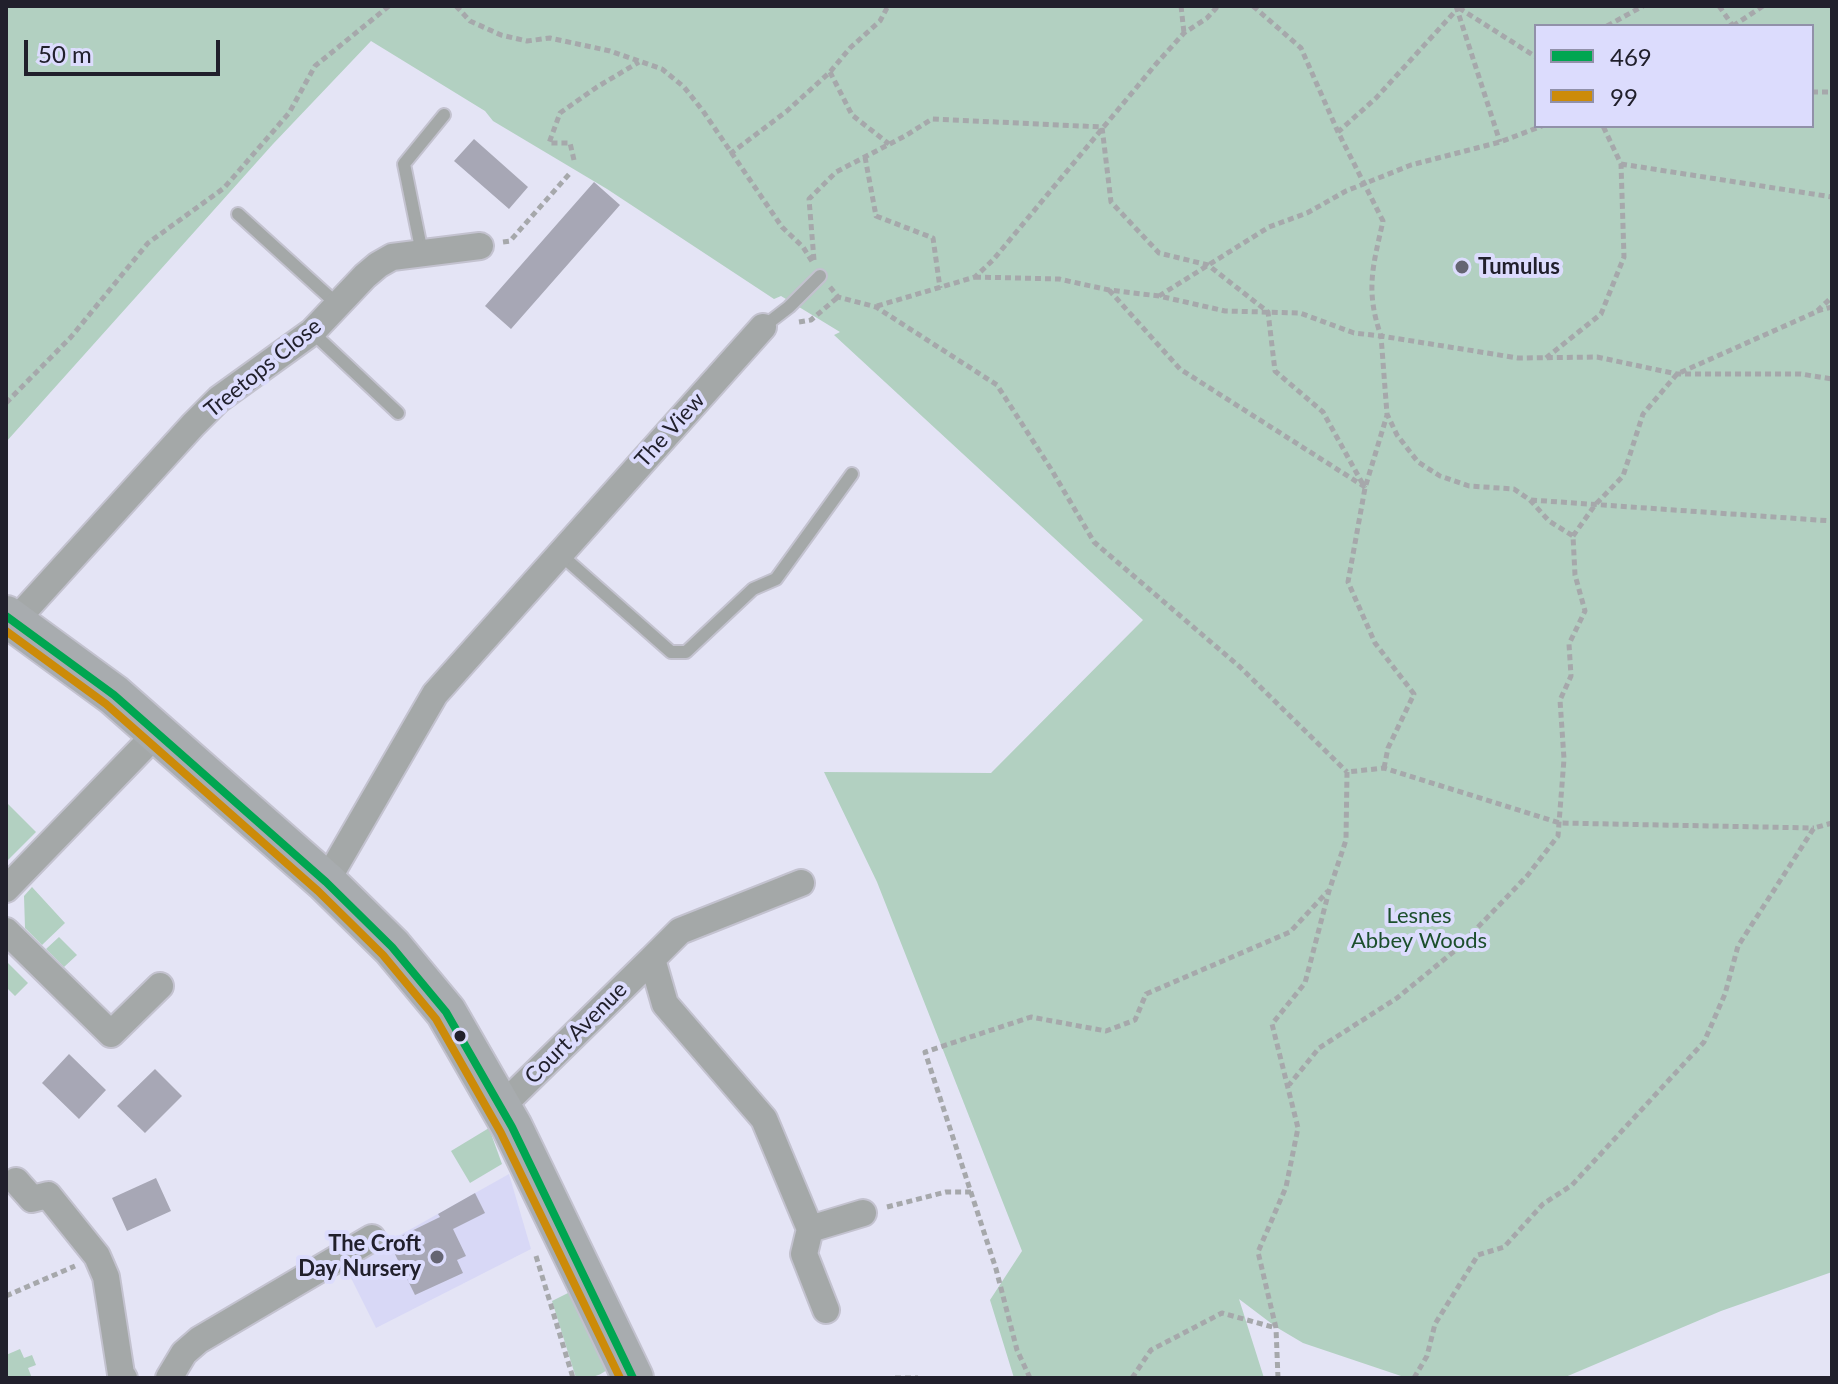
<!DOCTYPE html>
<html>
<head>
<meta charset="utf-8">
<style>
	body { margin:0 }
	#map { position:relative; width:1838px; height:1384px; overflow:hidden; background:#e4e4f5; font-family:Lato,sans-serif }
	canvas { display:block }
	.frame { position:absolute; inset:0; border:8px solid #21202c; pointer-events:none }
	.legend { position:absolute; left:1534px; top:24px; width:280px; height:104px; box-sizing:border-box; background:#dcdcfd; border:2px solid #9191a9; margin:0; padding:10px 14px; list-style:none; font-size:24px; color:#21202c }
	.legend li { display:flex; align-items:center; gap:16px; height:40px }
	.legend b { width:40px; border:2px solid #9191a9 }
	.scale { position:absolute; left:24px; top:40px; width:196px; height:36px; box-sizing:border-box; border:4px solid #21202c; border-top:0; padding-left:10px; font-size:24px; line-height:28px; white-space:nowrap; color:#21202c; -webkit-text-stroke:6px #dcdcfd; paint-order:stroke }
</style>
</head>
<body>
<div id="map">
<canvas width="1838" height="1384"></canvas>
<div class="frame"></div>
<ul class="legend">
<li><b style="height:10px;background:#00a651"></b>469</li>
<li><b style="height:10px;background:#cc8b09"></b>99</li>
</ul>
<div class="scale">50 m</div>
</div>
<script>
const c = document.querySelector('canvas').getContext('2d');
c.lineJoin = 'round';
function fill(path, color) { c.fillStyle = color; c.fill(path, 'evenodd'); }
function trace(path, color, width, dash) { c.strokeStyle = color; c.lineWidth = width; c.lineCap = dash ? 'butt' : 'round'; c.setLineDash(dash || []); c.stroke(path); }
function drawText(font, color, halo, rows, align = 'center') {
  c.font = font + ' Lato,sans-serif'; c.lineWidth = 8; c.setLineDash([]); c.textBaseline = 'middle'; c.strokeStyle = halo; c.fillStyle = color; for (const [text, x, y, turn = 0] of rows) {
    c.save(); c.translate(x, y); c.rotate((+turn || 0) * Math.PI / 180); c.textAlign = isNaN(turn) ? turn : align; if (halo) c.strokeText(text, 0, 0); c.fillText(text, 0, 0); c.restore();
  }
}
const built = new Path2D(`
	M 509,1174 L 531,1249 L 376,1328 L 345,1266 Z`);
const green = new Path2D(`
	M 6,6 L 1832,6 L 1832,1272 L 1721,1311 L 1563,1378 L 1407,1378 L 1303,1343 L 1276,1327 L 1239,1299 L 1264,1378 L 1014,1378 L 990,1300 L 1022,1251 L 877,882 L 824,772 L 991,773 L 1143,620 L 834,335 L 840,332 L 781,296 L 774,299 L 607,189 L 493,121 L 485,111 L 371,41 L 273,144 L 6,442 ZM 1536,26 L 1812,26 L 1812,126 L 1536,126 Z
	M 7,803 L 36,832 L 6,862 L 6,804 Z
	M 32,887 L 65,923 L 42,945 L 25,928 L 24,896 Z
	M 59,937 L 77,955 L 64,967 L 46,949 Z
	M 6,961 L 28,983 L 15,996 L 6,987 Z
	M 489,1128 L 502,1164 L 470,1183 L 451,1151 Z
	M 576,1289 L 611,1365 C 603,1377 589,1378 576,1378 L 552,1301 Z
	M 20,1349 L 24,1358 L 32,1355 L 36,1365 L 28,1368 L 32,1378 L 9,1378 L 6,1371 L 6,1355 Z`);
const building = new Path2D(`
	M 474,139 L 528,187 L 509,209 L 454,161 Z
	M 594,182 L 620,205 L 511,329 L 485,306 Z
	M 69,1054 L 106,1090 L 79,1119 L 42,1083 Z
	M 155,1069 L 182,1096 L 145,1133 L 117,1106 Z
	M 156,1178 L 171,1211 L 127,1231 L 112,1198 Z
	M 475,1193 L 485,1213 L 453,1229 L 466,1256 L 457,1260 L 463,1273 L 415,1295 L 389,1242 L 440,1217 L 438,1214 Z`);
const path = new Path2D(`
	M 456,6 L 470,21 L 501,35 L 527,41 L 550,38 L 610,51 L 662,69 L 684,87 L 703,111 L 782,227 L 803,247 L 813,263
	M 1181,6 L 1184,33
	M 1253,6 L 1301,48 L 1338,132
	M 1456,6 L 1500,142
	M 1460,6 L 1376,98 L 1338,132 L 1383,221 C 1373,266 1365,290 1381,336 L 1518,358 L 1597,357 L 1677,374 L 1801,374 L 1832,379
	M 1719,6 L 1733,26
	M 1459,8 L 1536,57
	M 1607,26 L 1643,6
	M 1733,26 L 1763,6
	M 830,72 L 852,115 L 889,144
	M 1812,92 L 1832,92
	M 730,154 L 787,111 L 830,72 L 850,48 L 880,21 L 888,6
	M 865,157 L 876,216 L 933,238 L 940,288
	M 574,160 L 570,143 L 549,143 L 560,113 L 597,87 L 639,62
	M 1621,164 L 1832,197
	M 503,242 L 510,241 L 571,172
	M 814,260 L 809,199 L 836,172 L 905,136 L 932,119 L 1102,127 L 1111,202 L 1159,253 L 1208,265 L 1268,312 L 1275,371 L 1323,412 L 1365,488
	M 975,277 L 1059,279 L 1109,290 L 1159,296 L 1225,311 L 1300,313 L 1354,333 L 1381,336 L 1387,414 L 1397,435 L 1418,462 L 1440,476 L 1469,486 L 1514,489 L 1530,500 L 1549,521 L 1573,536 L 1575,575 L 1585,611 L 1569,644 L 1571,676 L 1560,700 L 1564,759 L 1558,836 L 1527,876 L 1457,949 L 1397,998 L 1319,1048 L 1289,1085
	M 830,287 L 838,297 L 876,307 L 997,385 L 1051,469 L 1094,542 L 1240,667 L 1347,772
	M 1109,290 L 1180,369 L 1365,487
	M 1159,296 L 1269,227 L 1307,213 L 1346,191 L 1411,165 L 1500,142 L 1542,126
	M 877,306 L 975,277 L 993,260 L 1156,64 L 1184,33 L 1207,18 L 1218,6
	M 1817,311 L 1832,307
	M 799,322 L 811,320 L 838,297
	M 1546,358 L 1601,314 L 1624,257 L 1621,164 L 1603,126
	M 6,403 L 71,337 L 148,243 L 224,188 L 289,113 L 315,66 L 389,6
	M 1531,500 L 1832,521
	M 1573,536 L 1595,505 L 1623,476 L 1643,414 L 1677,374 L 1816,312 L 1832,297
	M 1384,768 L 1388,748 L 1414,694 L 1375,643 L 1348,582 L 1365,488 L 1387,415
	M 887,1207 L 946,1192 L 971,1192
	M 536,1256 L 573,1378
	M 6,1296 L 75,1266
	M 895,1378 L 918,1378
	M 1030,1378 L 1017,1350 L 996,1269 L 925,1052 L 1031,1017 L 1106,1031 L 1135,1020 L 1146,994 L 1290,932 L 1328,891
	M 1132,1378 L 1151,1350 L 1222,1313 L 1276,1328
	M 1278,1378 L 1276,1328 L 1258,1252 L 1286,1187 L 1298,1128 L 1272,1024 L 1305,983 L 1329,891 L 1346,840 L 1347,772 L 1384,768 L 1560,823 L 1814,828
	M 1414,1378 L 1427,1356 L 1435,1324 L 1478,1255 L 1504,1247 L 1543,1204 L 1572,1185 L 1704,1042 L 1725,994 L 1738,946 L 1814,828 L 1832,823`);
const lane = new Path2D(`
	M 238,214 L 338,305
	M 422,253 L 404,164 L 444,115
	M 763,327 L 789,307 L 820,276
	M 312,332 L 398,413
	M 560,554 L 671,652 L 686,652 L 753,589 L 776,579 L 852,474`);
const street = new Path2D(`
	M 15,621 L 193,425 L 219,399 L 312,332 L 365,276 L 378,265 L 392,257 L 480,246
	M 326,882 L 435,694 L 763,327
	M 801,883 L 680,931 L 652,959 L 665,1004 L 764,1119 L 810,1229 L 804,1254 L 826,1310
	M 6,889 L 157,733
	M 6,931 L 111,1034 L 160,986
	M 501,1107 L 652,959
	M 16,1181 L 32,1199 L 48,1195 L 97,1256 L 106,1277 L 121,1374 L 124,1378
	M 810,1229 L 863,1213
	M 169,1378 L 184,1353 L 199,1340 L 372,1238`);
const primary = new Path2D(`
	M 6,616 L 114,695 L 326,882 L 392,947 L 446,1012 L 512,1127 L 633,1378`);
const bus1 = new Path2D(`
	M 6,616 L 114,695 L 326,882 L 392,947 L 446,1012 L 512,1127 L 633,1378`);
const bus2 = new Path2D(`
	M 6,631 L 106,704 L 318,891 L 383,955 L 436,1019 L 501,1133 L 620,1378`);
const markers = [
	[1462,267,8,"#656572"],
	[460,1036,7,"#21202c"],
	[437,1257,8,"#656572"]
];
const poiNames = [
	["Tumulus",1478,267],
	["The Croft",421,1244,"right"],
	["Day Nursery",421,1269,"right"]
];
const streetNames = [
	["Treetops Close",263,368,-39],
	["The View",670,430,-48],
	["Court Avenue",576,1033,-45]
];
const parkNames = [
	["Lesnes",1419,916],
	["Abbey Woods",1419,941]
];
fill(built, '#d8d8f6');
fill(green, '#b2d0c1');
fill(building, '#a7a7b5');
trace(lane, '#c3c2cf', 16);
trace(street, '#c3c2cf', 30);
trace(primary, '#c3c2cf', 44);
trace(path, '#a6a8ab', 5, [6, 4]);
trace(lane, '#a4a8a8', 12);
trace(street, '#a4a8a8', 26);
trace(primary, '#a8acaf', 40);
trace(bus1, '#00a651', 8);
trace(bus2, '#cc8b09', 8);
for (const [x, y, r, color] of markers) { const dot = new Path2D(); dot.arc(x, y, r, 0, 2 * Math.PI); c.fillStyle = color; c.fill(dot); trace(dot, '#dcdcfd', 3); }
drawText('bold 22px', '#21202c', '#dcdcfd', poiNames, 'left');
drawText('22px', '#21202c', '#dcdcfd', streetNames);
drawText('22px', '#1c4f2c', '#dcdcfd', parkNames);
</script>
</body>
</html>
